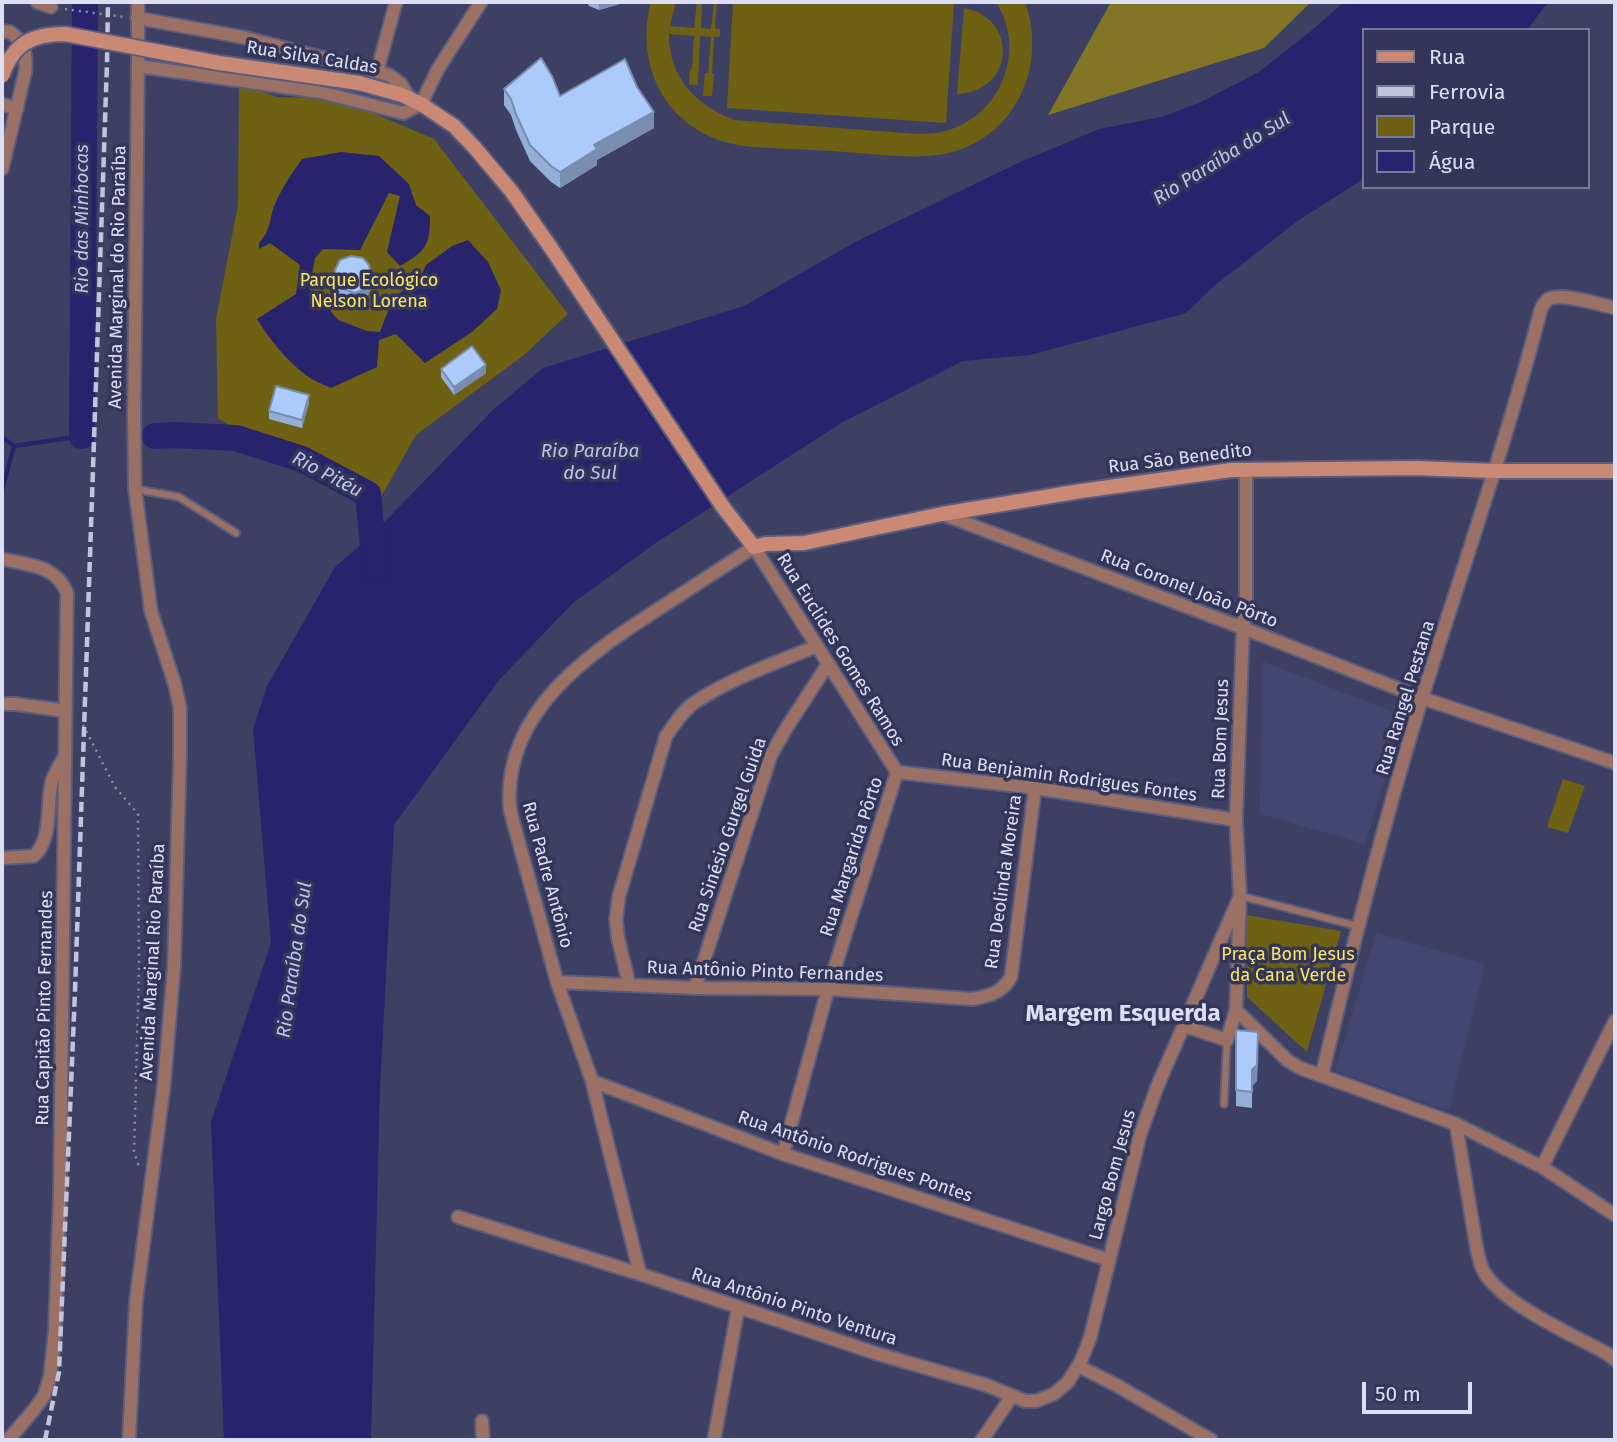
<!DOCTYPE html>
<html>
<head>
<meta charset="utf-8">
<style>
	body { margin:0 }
	#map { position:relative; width:1617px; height:1442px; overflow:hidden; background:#3d4063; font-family:"Fira Sans",sans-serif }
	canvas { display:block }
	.frame { position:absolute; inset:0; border:4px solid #dde0f5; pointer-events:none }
	.legend { position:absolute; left:1362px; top:28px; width:228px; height:161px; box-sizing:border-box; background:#333658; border:2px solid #777a97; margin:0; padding:9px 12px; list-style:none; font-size:21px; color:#dde0f5 }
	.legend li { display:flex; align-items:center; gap:14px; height:35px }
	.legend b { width:35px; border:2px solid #777a97 }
	.scale { position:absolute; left:1362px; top:1382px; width:110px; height:32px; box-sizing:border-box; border:4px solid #dde0f5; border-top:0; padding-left:9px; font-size:21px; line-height:24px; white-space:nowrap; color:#dde0f5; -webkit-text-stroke:5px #333658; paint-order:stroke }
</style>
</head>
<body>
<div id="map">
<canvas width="1617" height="1442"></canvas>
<div class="frame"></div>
<ul class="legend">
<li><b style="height:9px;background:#c98974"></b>Rua</li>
<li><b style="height:9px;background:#c1c4dc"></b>Ferrovia</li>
<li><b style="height:19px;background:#6e6114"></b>Parque</li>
<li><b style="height:19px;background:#28236d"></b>Água</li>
</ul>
<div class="scale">50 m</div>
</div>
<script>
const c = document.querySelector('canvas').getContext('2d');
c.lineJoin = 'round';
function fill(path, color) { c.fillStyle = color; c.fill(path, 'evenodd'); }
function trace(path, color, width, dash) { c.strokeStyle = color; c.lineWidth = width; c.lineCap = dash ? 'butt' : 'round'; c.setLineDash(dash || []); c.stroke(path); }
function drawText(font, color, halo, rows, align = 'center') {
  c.font = font + ' "Fira Sans",sans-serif'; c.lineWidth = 7; c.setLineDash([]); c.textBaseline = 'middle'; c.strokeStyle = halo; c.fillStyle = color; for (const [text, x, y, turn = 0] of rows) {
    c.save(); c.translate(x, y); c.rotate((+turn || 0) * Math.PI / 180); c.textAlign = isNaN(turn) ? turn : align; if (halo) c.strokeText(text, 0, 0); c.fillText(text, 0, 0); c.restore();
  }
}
const built = new Path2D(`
	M 1262,661 L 1404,716 L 1365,844 L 1260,814 Z
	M 1376,933 L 1485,964 L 1449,1111 L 1335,1071 Z`);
const green = new Path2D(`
	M 651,2 L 676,2 L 670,26 L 694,28 L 697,2 L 702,2 L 701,28 L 711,29 L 714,2 L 717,2 L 715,28 L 720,29 L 720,37 L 714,37 L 712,73 L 714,74 L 712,96 L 703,96 L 705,73 L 708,73 L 711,37 L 700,36 L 698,85 L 689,85 L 690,69 L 692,69 L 694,36 L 669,34 C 668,76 697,107 735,120 L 916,134 C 931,134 945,133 959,126 C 1006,105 1024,45 996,2 L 1025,2 C 1048,66 1015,140 944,154 C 911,160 868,153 833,151 C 812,150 791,149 770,148 C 758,147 745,147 733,144 C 666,129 634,66 651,2 Z
	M 733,2 L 954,2 L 946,123 L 727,108 Z
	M 964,8 C 1020,19 1014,92 957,94 Z
	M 239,84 L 277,97 L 320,98 L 354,105 L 434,139 L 568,314 L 524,355 L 416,435 L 381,497 L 328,472 L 286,460 L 218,418 L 216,319 L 238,205 Z
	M 1563,779 L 1585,786 L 1568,833 L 1547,827 Z
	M 1246,915 L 1341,931 L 1307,1052 L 1247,997 Z`);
const forest = new Path2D(`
	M 1111,2 L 1311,2 L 1264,48 L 1048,115 Z`);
const water = new Path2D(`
	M 1344,2 L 1548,2 L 1527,30 L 1363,30 L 1363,179 L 1296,222 L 1214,286 L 1186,313 L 1030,355 L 963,361 L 841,423 L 657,542 L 573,603 L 499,680 L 394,825 L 380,1088 L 371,1440 L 224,1440 L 211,1122 L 271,943 L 253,729 L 267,686 L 335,567 L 372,535 L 492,411 L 543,368 L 744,306 L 855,242 L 1016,164 L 1099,129 L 1161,117 L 1199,103 L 1259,72 L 1311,31 Z
	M 341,152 L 379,156 L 409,184 L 416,205 L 430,216 C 430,246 426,251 400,266 L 387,252 L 400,196 L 389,193 L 360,250 L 323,249 L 315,258 L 309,289 L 322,300 L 338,320 L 367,331 L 380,332 L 393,298 L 414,283 L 423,272 L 426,265 L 452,246 L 468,240 L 488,262 L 501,290 L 497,309 L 472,332 L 425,363 L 396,334 L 379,340 L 377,367 L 331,388 C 323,384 313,381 306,375 C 287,361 269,339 257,319 L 296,294 L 300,265 L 270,243 L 259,249 L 259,243 C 273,227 268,219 276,202 C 283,186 292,173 302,159 Z`);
const stream = new Path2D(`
	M 2,437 L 14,446 L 82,436
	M 2,490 L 14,446`);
const river = new Path2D(`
	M 82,436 L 85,2
	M 155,436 L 174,435 L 236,438 L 302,459 L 368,494 L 375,571`);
const path = new Path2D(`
	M 65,9 L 124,17
	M 83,725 L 115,787 L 138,814 L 139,970 L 134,1151 L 139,1167`);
const service = new Path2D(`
	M 135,489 L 179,497 L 236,533
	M 1241,896 L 1357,926
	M 1224,1104 L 1227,1040`);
const minor = new Path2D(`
	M 37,2 L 51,7
	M 137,18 L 242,37 L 389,75 L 401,84 L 410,99
	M 2,31 L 10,32 C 25,42 27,56 25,73 L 2,169
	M 138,66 L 320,92 L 403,113 L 421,104 L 438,69 L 481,2
	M 377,72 L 396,2
	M 2,104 L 17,109
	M 942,514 L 1243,628 L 1422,698 L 1615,763
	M 2,559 C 28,565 56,565 67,593 L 60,1192 L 55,1331 L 50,1377 L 44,1396 L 33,1411 L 8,1440
	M 2,704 L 16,704 L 66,711
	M 897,772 L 1035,788 L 1236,820
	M 2,858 L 34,856 C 53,838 46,804 52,781 C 55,772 60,764 65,756
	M 557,982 L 695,988 L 828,989 L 972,999 C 989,996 1002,993 1011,977 L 1035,788
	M 629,984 L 618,938 L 616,919 L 619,896 L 666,736 C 675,724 682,711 694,703 C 729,679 778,662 817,646
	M 695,988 L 771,755 L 787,727 L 828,664
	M 1236,1010 L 1287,1060 L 1300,1068 L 1456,1124 L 1542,1167 L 1615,1215
	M 1184,1026 L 1227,1040 L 1236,1010 L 1240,896 L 1236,820 L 1243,628 L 1246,600 L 1246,469
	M 1322,1075 C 1352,948 1384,820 1423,695 C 1463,567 1507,440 1541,309 C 1543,305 1544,303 1547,300 C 1560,291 1600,305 1615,308
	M 592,1081 L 783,1154 L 1109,1260
	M 1456,1124 L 1477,1250 C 1479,1257 1480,1265 1484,1272 C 1504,1305 1573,1335 1608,1354 L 1615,1360
	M 783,1154 L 828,989 L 897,772
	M 1542,1167 L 1615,1021
	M 458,1217 L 640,1274 L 878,1354 L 986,1385 L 1025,1401 L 1036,1401 L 1054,1394 L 1068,1382 L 1081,1361 L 1090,1338 L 1140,1135 L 1157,1087 L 1240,896
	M 640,1274 L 592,1081 L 557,982 L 510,810 C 501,713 588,654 660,608 C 692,587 723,567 754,547 L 897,772
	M 1078,1366 L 1116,1385 L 1211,1440
	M 482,1421 L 483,1440
	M 129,1440 L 136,1301 L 164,1084 L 174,967 L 180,755 L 180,708 L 175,685 L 151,611 L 135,489 L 134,416 L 138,66 L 138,2
	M 714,1440 L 738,1308
	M 982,1440 L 1012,1396`);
const secondary = new Path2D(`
	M 359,83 L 402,95 L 421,104 L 454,126 L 475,148 L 512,192 L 551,248 L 723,507 L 754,547 L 766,544 L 804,543 L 942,514 L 1081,491 L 1231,470 L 1415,468 L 1495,471 L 1615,471`);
const rail = new Path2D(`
	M 45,1440 L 59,1372 L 75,991 L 107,63 L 108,2`);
const secondaryBridge = new Path2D(`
	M 2,76 C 13,44 31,34 65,34 L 219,63 L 359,83`);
const wall = new Path2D(`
	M 587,2 L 626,2 L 599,10 L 589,6 Z
	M 504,89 L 560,96 L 654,128 L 597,160 L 597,165 L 560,188 L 551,182 L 530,161 L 516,130 L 511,115 L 504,105 Z
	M 335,270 L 371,287 L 366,301 L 354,305 L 342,300 L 336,291 Z
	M 441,369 L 486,373 L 454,395 L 441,377 Z
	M 309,403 L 302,428 L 269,419 L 269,411 Z
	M 1236,1030 L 1258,1048 L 1257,1081 L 1252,1086 L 1252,1108 L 1236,1106 Z`);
const shadedWall = new Path2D(`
	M 599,2 L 626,2 L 599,10 Z
	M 654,112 L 654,128 L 597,160 L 597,165 L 560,188 L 560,172 L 594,145 Z
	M 371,275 L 371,287 L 366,301 L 354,305 L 354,293 Z
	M 486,365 L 486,373 L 454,395 L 454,387 Z
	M 309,395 L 309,403 L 302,428 L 302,420 Z
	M 1258,1032 L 1257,1081 L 1252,1086 L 1252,1108 L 1252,1070 Z`);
const building = new Path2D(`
	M 541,58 L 552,76 L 560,96 L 625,59 L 637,87 L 654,112 L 594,145 L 597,149 L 560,172 L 551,166 L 530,145 L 516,114 L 511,99 L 504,89 Z
	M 351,256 L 363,258 L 369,265 L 371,275 L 366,289 L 354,293 L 342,288 L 336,279 L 335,270 L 340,260 Z
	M 472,346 L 486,365 L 454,387 L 441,369 Z
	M 276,386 L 309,395 L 302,420 L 269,411 Z
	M 1236,1030 L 1258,1032 L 1257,1065 L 1252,1070 L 1252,1092 L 1236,1090 Z`);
const streetNames = [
	["Rua Silva Caldas",312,58,9],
	["Avenida Marginal do Rio Paraíba",118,277,-89],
	["Rua São Benedito",1180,459,-7],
	["Rua Coronel João Pôrto",1189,589,21],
	["Rua Euclides Gomes Ramos",840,650,58],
	["Rua Rangel Pestana",1406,698,-73],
	["Rua Bom Jesus",1221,739,-88],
	["Rua Benjamin Rodrigues Fontes",1069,778,8],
	["Rua Sinésio Gurgel Guida",728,835,-71],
	["Rua Margarida Pôrto",852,857,-72],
	["Rua Padre Antônio",547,875,75],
	["Rua Deolinda Moreira",1004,882,-82],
	["Avenida Marginal Rio Paraíba",153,962,-87],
	["Rua Antônio Pinto Fernandes",765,972,2],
	["Rua Capitão Pinto Fernandes",45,1008,-89],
	["Rua Antônio Rodrigues Pontes",855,1157,19],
	["Largo Bom Jesus",1113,1175,-75],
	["Rua Antônio Pinto Ventura",794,1307,18]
];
const parkNames = [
	["Parque Ecológico",369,281],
	["Nelson Lorena",369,302],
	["Praça Bom Jesus",1288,955],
	["da Cana Verde",1288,976]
];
const waterNames = [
	["Rio Paraíba do Sul",1222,159,-32],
	["Rio das Minhocas",83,219,-90],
	["Rio Paraíba",590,452],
	["do Sul",590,474],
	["Rio Pitéu",327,475,28],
	["Rio Paraíba do Sul",295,960,-82]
];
const districtNames = [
	["Margem Esquerda",1123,1014]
];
fill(built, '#434670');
fill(green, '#6e6114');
fill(forest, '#827526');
fill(water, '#28236d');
trace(stream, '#28236d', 4.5);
trace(river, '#28236d', 26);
trace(service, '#5a5d7d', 10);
trace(minor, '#5a5d7d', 16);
trace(secondary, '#5a5d7d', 18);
trace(path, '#8a8da9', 2.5, [2, 5]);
trace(service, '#9a7164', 6);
trace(minor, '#9a7164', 12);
trace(secondary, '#c98974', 14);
trace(rail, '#c1c4dc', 4.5, [10, 5]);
trace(secondaryBridge, '#5a5d7d', 18, []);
trace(secondaryBridge, '#c98974', 14);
fill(wall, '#94aed7');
fill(shadedWall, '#788daf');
fill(building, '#accafa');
trace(building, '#788daf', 2);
drawText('18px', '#dde0f5', '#333658', streetNames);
drawText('18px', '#fce45e', '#333658', parkNames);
drawText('italic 19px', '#bdc3ef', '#333658', waterNames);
drawText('bold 24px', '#dde0f5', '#333658', districtNames);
</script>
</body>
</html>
